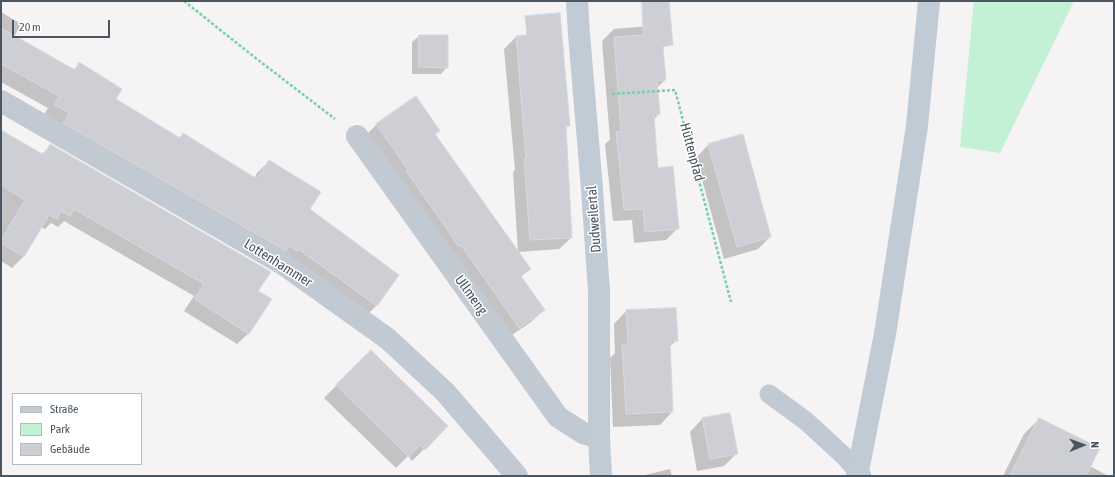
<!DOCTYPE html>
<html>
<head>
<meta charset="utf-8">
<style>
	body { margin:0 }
	#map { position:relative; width:1115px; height:477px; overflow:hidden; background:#f5f3f3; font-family:"Asap Condensed",sans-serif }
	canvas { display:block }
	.frame { position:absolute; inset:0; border:2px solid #4a5661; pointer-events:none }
	.legend { position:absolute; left:12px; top:393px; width:130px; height:72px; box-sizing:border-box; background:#fff; border:1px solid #b7bbc0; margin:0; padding:5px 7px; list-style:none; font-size:12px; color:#4a5661 }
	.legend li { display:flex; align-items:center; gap:8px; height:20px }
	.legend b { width:20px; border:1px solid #b7bbc0 }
	.north { position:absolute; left:1063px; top:425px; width:40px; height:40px; -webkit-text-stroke:3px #fff; paint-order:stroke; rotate:89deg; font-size:11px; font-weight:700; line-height:16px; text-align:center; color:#4a5661 }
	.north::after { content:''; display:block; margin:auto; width:14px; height:18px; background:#4a5661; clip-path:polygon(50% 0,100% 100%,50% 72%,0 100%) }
	.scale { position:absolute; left:12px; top:20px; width:98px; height:18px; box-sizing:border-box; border:2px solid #4a5661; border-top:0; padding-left:5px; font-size:12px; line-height:14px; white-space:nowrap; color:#4a5661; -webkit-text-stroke:3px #fff; paint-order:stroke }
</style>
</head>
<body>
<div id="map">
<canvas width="1115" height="477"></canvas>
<div class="frame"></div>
<ul class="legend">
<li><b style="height:5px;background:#c1cbd6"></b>Straße</li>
<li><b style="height:11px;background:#c3f1d5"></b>Park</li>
<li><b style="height:11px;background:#cdcfd5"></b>Gebäude</li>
</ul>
<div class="north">N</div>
<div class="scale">20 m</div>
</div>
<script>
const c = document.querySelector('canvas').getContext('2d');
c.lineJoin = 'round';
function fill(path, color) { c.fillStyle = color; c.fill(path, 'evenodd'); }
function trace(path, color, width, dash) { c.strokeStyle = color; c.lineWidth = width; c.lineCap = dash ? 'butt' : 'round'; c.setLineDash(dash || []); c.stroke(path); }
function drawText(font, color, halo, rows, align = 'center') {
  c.font = font + ' "Asap Condensed",sans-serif'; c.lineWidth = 3; c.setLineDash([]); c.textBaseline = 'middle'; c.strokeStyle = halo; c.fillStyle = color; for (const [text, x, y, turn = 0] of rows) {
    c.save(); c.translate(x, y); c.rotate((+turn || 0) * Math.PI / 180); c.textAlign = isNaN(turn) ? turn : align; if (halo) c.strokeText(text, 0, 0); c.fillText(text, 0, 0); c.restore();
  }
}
const green = new Path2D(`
	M 974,1 L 1074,1 L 1000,153 L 960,147 Z`);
const shadow = new Path2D(`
	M 1,12 L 21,24 L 14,37 L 73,70 L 80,64 L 115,99 L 179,139 L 183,134 L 254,179 L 257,173 L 269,161 L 309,210 L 398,275 L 376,306 L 364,318 L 43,116 L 48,108 L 1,82 Z
	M 660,25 L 665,80 L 657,88 L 659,114 L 653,120 L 657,169 L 678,228 L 666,240 L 634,243 L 632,220 L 613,221 L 605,144 L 610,140 L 602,41 L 614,29 Z
	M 419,36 L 447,36 L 447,67 L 441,74 L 412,74 L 412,42 Z
	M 516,37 L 568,125 L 565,128 L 571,238 L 559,249 L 518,252 L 513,172 L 515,170 L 504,49 Z
	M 377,124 L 438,131 L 434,135 L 529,269 L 521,277 L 544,310 L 531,322 L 506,339 L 364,137 Z
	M 1,131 L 41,155 L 51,145 L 256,291 L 249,333 L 237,344 L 184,311 L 194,296 L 64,221 L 58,227 L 51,223 L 45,229 L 41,227 L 23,257 L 12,268 L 1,261 Z
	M 708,145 L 770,237 L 758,249 L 724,259 L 696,158 Z
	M 626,311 L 677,340 L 669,347 L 672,412 L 660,425 L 613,427 L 610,358 L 615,353 L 614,324 Z
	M 371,351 L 447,426 L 412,461 L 408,456 L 396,468 L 324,398 Z
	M 702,419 L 737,453 L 724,466 L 697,471 L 690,432 Z
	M 1039,419 L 1090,466 L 1108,476 L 1003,476 L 1024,434 Z
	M 670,469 L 672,476 L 641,476 Z`);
const building = new Path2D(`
	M 642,1 L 669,1 L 673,45 L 663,47 L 666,80 L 657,81 L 660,114 L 654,115 L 658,168 L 673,166 L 679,229 L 645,232 L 643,209 L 624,210 L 616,132 L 621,131 L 614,37 L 643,35 Z
	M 560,13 L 570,126 L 566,126 L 572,238 L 530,240 L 524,159 L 526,159 L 516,36 L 527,35 L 525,16 Z
	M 1,28 L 75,70 L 79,62 L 122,89 L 116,99 L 180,138 L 183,133 L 257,179 L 269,160 L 321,192 L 310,209 L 399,275 L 377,306 L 298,249 L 297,251 L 289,246 L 286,251 L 63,123 L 69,113 L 54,104 L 59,96 L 1,64 Z
	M 419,35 L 448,35 L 448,68 L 419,67 Z
	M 416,96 L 440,131 L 435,134 L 531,269 L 521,276 L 545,310 L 519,328 L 461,245 L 459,247 L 428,202 L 406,171 L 408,170 L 376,124 Z
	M 1,130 L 44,155 L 50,144 L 271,272 L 258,291 L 272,299 L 249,334 L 194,299 L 204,284 L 74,209 L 70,216 L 61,211 L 57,219 L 49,215 L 24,257 L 1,243 L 1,240 L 25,200 L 1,185 Z
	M 743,134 L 771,237 L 737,247 L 708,144 Z
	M 676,308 L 678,341 L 670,341 L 673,412 L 626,414 L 622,344 L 628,344 L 626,310 Z
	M 371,350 L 448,426 L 425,450 L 420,445 L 409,457 L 336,385 Z
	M 730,413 L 738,454 L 710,459 L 702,418 Z
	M 1039,418 L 1100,448 L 1086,476 L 1010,476 Z`);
const path = new Path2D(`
	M 184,1 L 253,56 L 335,119
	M 612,94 L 675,90 L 731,302`);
const lane = new Path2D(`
	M 769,394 L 806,421 L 844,456 L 862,476`);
const street = new Path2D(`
	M 1,101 L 283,264 L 388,339 L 445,392 L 517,476
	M 357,136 L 558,417 L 583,433 L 599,438`);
const secondary = new Path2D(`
	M 577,1 L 579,34 L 592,189 L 599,292 L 599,438 L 601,476
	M 917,126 L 929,1`);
const secondaryBridge = new Path2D(`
	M 857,476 L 885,334 L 917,126`);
const streetNames = [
	["Hüttenpfad",692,152,75],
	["Dudweilertal",594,219,-94],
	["Lottenhammer",278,263,32],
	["Ullmeng",471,295,54]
];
fill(green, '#c3f1d5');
fill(shadow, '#0003');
fill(building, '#cdcfd5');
trace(building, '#d7d9de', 1);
trace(path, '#7ad0a6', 2.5, [3, 2]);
trace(lane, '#c1cad2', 19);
trace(street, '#c1cad2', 22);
trace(secondary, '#c1cbd6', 22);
trace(secondaryBridge, '#c1cbd6', 22);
drawText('14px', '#4a5661', '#fff', streetNames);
</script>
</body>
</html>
